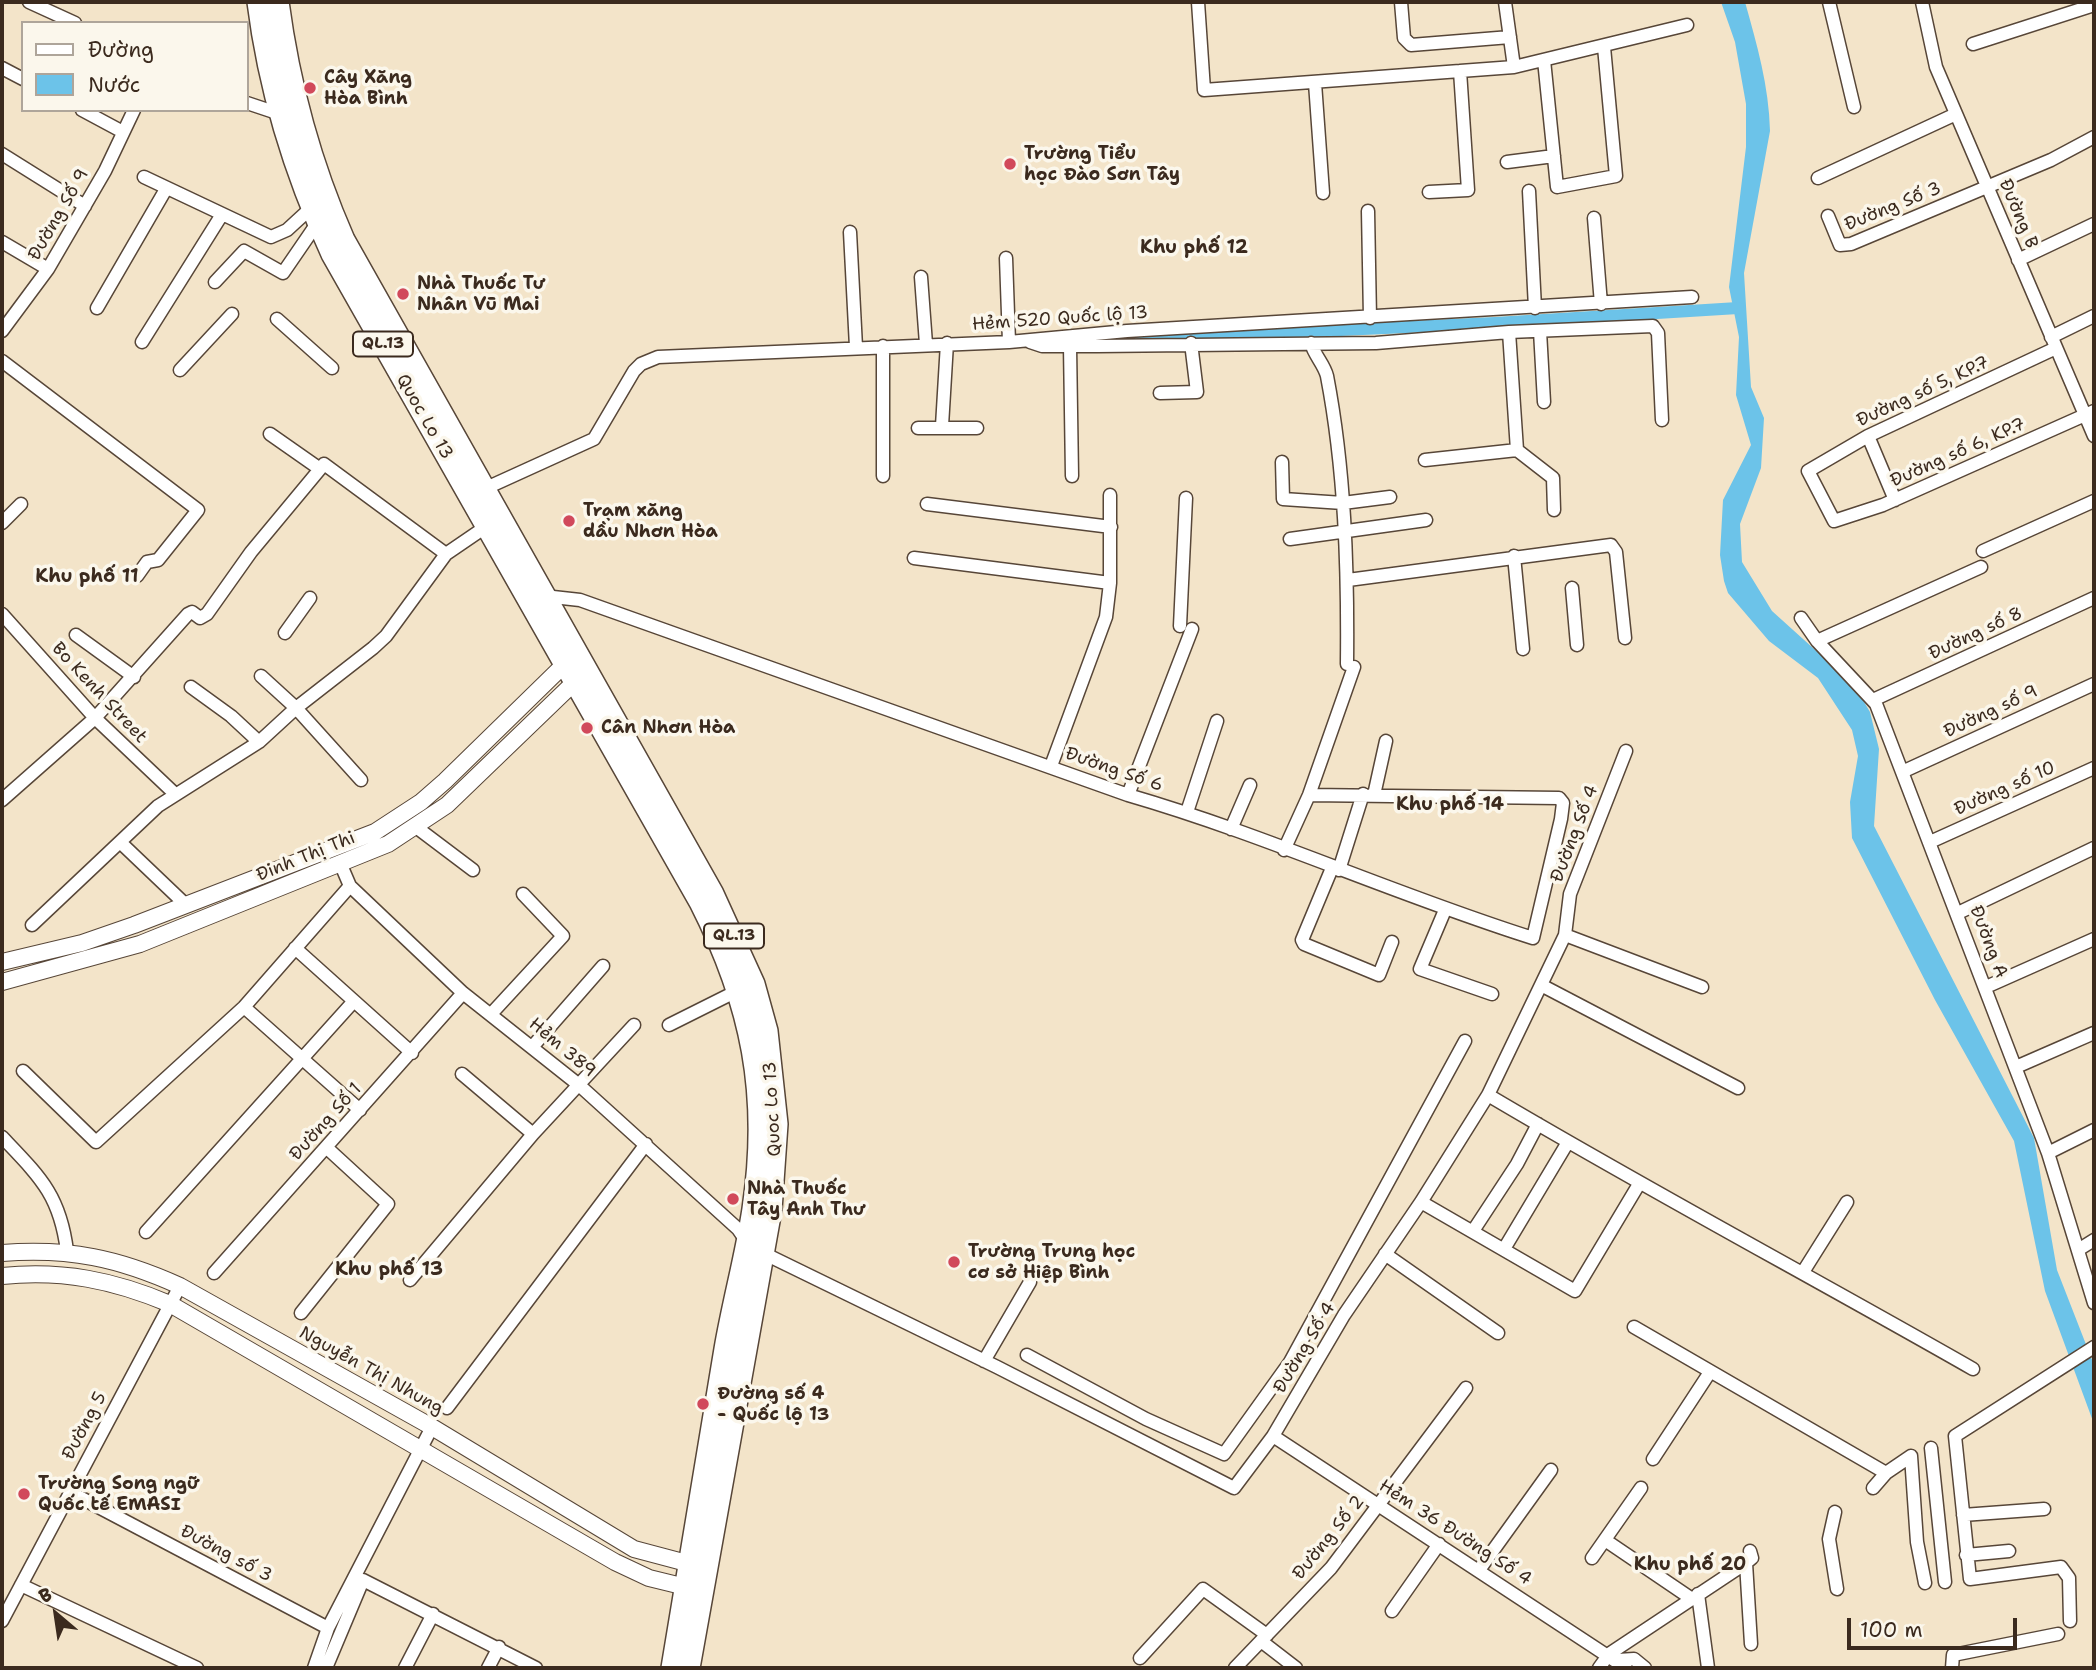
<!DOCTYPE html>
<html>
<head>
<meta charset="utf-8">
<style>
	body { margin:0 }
	#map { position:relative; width:2096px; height:1670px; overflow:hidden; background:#f3e4c9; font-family:"Shantell Sans",sans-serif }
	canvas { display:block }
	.frame { position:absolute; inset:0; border:4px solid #3b2a1e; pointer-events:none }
	.legend { position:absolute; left:21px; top:21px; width:228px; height:91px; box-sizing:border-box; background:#fbf7ec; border:2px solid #aea59a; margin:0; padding:9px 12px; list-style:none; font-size:21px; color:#3b2a1e }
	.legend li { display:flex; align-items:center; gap:14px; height:35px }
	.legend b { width:35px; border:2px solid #aea59a }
	.north { position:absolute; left:21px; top:1579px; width:70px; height:70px; -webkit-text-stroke:5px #fbf7ec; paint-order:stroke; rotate:331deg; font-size:19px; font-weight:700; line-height:28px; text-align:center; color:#3b2a1e }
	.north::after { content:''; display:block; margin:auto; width:24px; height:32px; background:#3b2a1e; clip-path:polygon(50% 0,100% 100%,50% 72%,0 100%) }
	.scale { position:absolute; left:1847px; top:1618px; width:170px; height:32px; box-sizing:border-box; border:4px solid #3b2a1e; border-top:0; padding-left:9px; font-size:21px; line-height:24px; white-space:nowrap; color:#3b2a1e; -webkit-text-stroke:5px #fbf7ec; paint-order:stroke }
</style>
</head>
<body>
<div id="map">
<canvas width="2096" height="1670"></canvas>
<div class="frame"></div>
<ul class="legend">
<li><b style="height:9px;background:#fff"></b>Đường</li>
<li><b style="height:19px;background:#6cc3e9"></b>Nước</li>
</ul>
<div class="north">B</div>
<div class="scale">100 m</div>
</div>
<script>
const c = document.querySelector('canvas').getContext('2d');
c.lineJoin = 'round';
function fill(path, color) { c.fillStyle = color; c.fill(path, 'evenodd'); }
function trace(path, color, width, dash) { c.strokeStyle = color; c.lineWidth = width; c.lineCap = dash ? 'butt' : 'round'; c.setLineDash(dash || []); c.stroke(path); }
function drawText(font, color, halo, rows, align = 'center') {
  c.font = font + ' "Shantell Sans",sans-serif'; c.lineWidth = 7; c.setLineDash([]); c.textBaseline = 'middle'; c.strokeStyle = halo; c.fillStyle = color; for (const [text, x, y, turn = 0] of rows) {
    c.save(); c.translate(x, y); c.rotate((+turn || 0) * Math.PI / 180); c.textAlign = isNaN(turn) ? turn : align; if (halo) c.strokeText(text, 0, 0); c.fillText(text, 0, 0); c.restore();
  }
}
const water = new Path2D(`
	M 1721,2 L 1745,2 C 1757,45 1769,86 1770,131 L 1744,273 L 1751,387 L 1764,418 L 1761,468 L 1740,524 L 1742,562 L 1772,611 L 1854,685 L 1870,712 L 1879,749 L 1874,826 L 2034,1138 L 2057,1270 L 2094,1365 L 2094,1424 L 2045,1291 L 2014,1141 L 1935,1000 L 1852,838 L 1850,802 L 1858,756 L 1852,730 L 1818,678 L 1769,641 L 1728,593 L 1724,581 L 1720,555 L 1723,500 L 1751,445 L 1736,395 L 1739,337 L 1729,287 L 1746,147 L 1746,104 L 1735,42 Z`);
const canal = new Path2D(`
	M 1099,341 L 1495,323 L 1738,308`);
const minor = new Path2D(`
	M 29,2 L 75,23
	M 1198,2 L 1204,90 L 1514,67 L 1687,25
	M 1401,2 L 1404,38 L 1411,45 L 1510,37
	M 1505,2 L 1514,67
	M 1829,2 L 1854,107
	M 1922,2 L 1936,67 L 2094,436
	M 1973,44 L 2094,5
	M 1544,60 L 1557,187 L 1616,176 L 1604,47
	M 2,68 L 23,79
	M 1315,83 L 1323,193
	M 247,103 L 280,114
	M 82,110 L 123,132
	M 2,154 L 85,206
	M 1507,162 L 1554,156
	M 144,177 L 271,237 L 287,230 L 312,207
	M 1818,178 L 1956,114
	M 1529,191 L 1535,308
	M 1429,192 L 1468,190 L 1460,71
	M 1368,211 L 1370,318
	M 1828,216 L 1840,245 L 1851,244 L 2051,160 L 2094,137
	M 1594,218 L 1601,304
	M 850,232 L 856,347
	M 2,242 L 48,269
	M 1006,258 L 1009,342
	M 2018,260 L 2094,224
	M 921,277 L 926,344
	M 215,282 L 244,251 L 283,273 L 318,222
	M 97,308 L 166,189
	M 277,319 L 332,368
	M 2,331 L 48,269 L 105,171 L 134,110
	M 1540,331 L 1544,402
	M 1509,332 L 1517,450
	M 2051,337 L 2094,316
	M 142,342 L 221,216
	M 1030,342 L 1042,346 L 1097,346 L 1376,343 L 1509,332 L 1653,326 L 1658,333 L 1662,420
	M 1311,343 C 1314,355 1324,364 1327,376 C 1345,470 1348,568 1347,664
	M 883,346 L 883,476
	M 1070,346 L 1072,476
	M 2056,348 L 1868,436 L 1808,471 L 1834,521 L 1883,505 L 2094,411
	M 2,361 L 198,510 L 158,560 L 147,562 L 137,576
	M 180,370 L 232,314
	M 1160,393 L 1197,392 L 1191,343
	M 942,426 L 947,343
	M 918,428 L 977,428
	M 1868,436 L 1895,500
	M 1425,460 L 1517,450 L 1553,478 L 1554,510
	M 1282,462 L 1283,499 L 1343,503 L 1390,497
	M 324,464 L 446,554
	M 484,489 L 594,439 L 634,371 L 641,364 L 658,357 L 1009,342 L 1127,331 L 1692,297
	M 927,504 L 1111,527
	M 2,523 L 21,504
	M 1290,539 L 1426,520
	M 1983,551 L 2094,501
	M 1514,556 L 1523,649
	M 914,558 L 1110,583
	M 1348,580 L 1611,545 L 1616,552 L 1625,638
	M 1572,588 L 1577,645
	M 544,596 L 580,600 L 1128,795 C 1266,835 1396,895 1533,938 L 1561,819 L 1563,803 L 1559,798 L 1309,795
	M 2,614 L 95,718 L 174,793
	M 1801,618 L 1817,641 L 1876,704 L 2048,1153 L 2094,1303
	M 1180,626 L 1186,498
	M 285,633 L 310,598
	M 76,635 L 134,677
	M 1817,641 L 1981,567
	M 261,676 L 296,708 L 361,780
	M 191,687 L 231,716 L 259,742
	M 1873,700 L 2094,598
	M 1051,766 L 1106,617 L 1110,583 L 1110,495
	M 1902,772 L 2094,684
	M 1128,795 L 1192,629
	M 1374,795 L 1386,741
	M 2,800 L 95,718 L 188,614 L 192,612 L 200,618 L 207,614 L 251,552 L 320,469 L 270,434
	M 1187,812 L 1217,721
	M 416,827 L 473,870
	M 1231,829 L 1250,785
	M 1930,842 L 2094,768
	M 121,843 L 186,905
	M 1284,850 L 1309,795 L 1354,667
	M 1332,868 L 1302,940 L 1304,944 L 1379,975 L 1392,942
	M 1339,870 L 1363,794
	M 350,886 L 463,993 L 579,1085 L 738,1229 L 747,1242
	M 1445,910 L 1420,969 L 1492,994
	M 1958,913 L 2094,848
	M 32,925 L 158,806 L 259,742 L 296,708 L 373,648 L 386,636 L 446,554 L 487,526
	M 1565,935 L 1702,987
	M 295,948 L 412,1053
	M 1541,985 L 1738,1088
	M 1986,987 L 2094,939
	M 244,1007 L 360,1110
	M 492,1013 L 563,936 L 523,894
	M 669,1025 L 739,990
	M 533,1046 L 603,966
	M 2016,1067 L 2094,1033
	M 23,1071 L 96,1142 L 244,1007 L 350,886 L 341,865
	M 462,1074 L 533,1134
	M 1488,1095 C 1648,1190 1812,1277 1973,1369
	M 2,1137 C 40,1177 60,1195 67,1251
	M 2048,1153 L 2094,1130
	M 1421,1202 L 1575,1291 L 1639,1184
	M 1473,1231 L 1517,1164 L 1538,1124
	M 146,1232 L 354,1001
	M 1504,1249 L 1568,1142
	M 2078,1250 L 2094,1240
	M 763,1253 L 997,1367 L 1234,1488 L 1273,1436 L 1344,1315 L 1421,1202 L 1488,1095 L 1565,935 L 1570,894 L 1626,751
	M 1385,1254 L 1498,1333
	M 1803,1272 L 1847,1202
	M 214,1273 L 463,993
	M 410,1280 L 533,1134 L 634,1025
	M 301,1313 L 388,1204 L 327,1148
	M 1634,1327 L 1886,1473
	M 1027,1355 L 1146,1419 L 1224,1454 L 1290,1362 L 1465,1041
	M 984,1361 L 1030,1282
	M 447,1408 L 646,1144
	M 1273,1436 L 1626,1668
	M 1931,1448 L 1945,1582
	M 1911,1456 L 1917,1542 L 1925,1583
	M 1653,1459 L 1710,1372
	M 1873,1488 L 1886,1473 L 1911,1456
	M 70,1492 L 328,1628
	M 1835,1512 L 1829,1539 L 1837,1589
	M 1963,1515 L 2044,1509
	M 1605,1540 L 1692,1599
	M 1966,1555 L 2009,1551
	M 1592,1558 L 1641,1488
	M 1746,1563 L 1751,1644
	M 1479,1570 L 1551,1470
	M 21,1585 L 197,1668
	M 1698,1594 L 1708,1668
	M 1392,1611 L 1439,1544
	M 2,1621 L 180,1286
	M 2070,1621 L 2069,1578 L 2061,1567 L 1970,1579 L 1955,1436 L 2094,1347
	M 1261,1641 L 1296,1668
	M 1140,1658 L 1203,1589 L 1267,1635
	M 1618,1660 L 1634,1659 L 1645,1668
	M 314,1668 L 328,1628 L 432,1427
	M 326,1668 L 363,1580 L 536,1668
	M 405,1668 L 433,1614
	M 488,1668 L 499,1647
	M 1235,1668 L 1331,1568 L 1466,1388
	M 1599,1668 L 1609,1654 L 1746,1563 L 1752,1558 L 1750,1551
	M 1952,1668 L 1953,1655 L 2058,1634`);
const tertiary = new Path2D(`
	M 2,962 L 82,943 L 134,925 L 375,832 L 421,802 L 445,781 L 571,658
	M 2,982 L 140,944 L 388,844 L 447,805 L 582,675
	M 2,1253 C 70,1248 118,1258 180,1286 L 432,1427 L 634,1549 L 698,1566
	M 2,1276 C 63,1270 113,1280 170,1304 L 615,1562 L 649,1578 L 694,1589`);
const trunk = new Path2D(`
	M 258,2 C 269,90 295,174 332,254 L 700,902 C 752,1004 770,1095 753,1209 C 746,1256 733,1302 725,1349 C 707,1456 689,1562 672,1668
	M 278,2 C 289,85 310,163 344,240 L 713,894 L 754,984 L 767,1031 L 777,1124 L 771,1210 L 689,1668`);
const markers = [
	[310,88,7,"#d1495b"],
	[1010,164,7,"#d1495b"],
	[403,294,7,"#d1495b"],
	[569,521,7,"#d1495b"],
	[587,728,7,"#d1495b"],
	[733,1199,7,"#d1495b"],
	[954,1262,7,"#d1495b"],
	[703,1404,7,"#d1495b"],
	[24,1494,7,"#d1495b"]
];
const shields = [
	[383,344,60],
	[734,936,60]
];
const shieldNames = [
	["QL.13",383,344],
	["QL.13",734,936]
];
const poiNames = [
	["Cây Xăng",324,78],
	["Hòa Bình",324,99],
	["Trường Tiểu",1024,154],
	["học Đào Sơn Tây",1024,175],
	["Nhà Thuốc Tư",417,284],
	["Nhân Vū Mai",417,305],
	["Trạm xăng",583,511],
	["dầu Nhơn Hòa",583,532],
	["Cân Nhơn Hòa",601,728],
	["Nhà Thuốc",747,1189],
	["Tây Anh Thư",747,1210],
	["Trường Trung học",968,1252],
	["cơ sở Hiệp Bình",968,1273],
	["Đường số 4",717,1394],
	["- Quốc lộ 13",717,1415],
	["Trường Song ngữ",38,1484],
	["Quốc tế EMASI",38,1505]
];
const streetNames = [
	["Đường Số 3",1893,207,-22],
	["Đường B",2018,214,67],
	["Đường Số 9",59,215,-60],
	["Hẻm 520 Quốc lộ 13",1060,319,-4],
	["Đường số 5, KP.7",1923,392,-25],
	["Quoc Lo 13",424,417,60],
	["Đường số 6, KP.7",1958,453,-24],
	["Đường số 8",1976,634,-25],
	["Bo Kenh Street",99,693,47],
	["Đường số 9",1991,712,-25],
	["Đường Số 6",1114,770,19],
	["Đường số 10",2005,789,-24],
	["Đường Số 4",1575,834,-69],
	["Đinh Thị Thi",306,857,-22],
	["Đường A",1988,942,69],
	["Hẻm 389",562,1048,40],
	["Quoc Lo 13",773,1109,-93],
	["Đường Số 1",326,1122,-48],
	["Đường Số 4",1305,1348,-59],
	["Nguyễn Thị Nhung",371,1371,29],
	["Đường 5",85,1426,-62],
	["Hẻm 36 Đường Số 4",1455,1533,33],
	["Đường Số 2",1329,1538,-51],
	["Đường số 3",226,1554,28]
];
const neighbourhoodNames = [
	["Khu phố 12",1194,248],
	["Khu phố 11",87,577],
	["Khu phố 14",1450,805],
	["Khu phố 13",389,1270],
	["Khu phố 20",1690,1565]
];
fill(water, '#6cc3e9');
trace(canal, '#6cc3e9', 12);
trace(minor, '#574638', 15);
trace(tertiary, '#574638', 18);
trace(trunk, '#574638', 24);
trace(minor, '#fff', 12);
trace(tertiary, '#fff', 16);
trace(trunk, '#fff', 21);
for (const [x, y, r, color] of markers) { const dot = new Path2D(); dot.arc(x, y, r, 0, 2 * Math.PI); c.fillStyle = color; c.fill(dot); trace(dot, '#fbf7ec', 2.5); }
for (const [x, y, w] of shields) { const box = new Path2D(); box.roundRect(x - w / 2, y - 12.5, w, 25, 5); c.fillStyle = '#fbf7ec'; c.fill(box); trace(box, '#3b2a1e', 2); }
drawText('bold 16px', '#3b2a1e', null, shieldNames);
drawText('bold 18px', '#3b2a1e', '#fbf7ec', poiNames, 'left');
drawText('18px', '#3b2a1e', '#fbf7ec', streetNames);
drawText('bold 19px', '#3b2a1e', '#fbf7ec', neighbourhoodNames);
</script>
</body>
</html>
